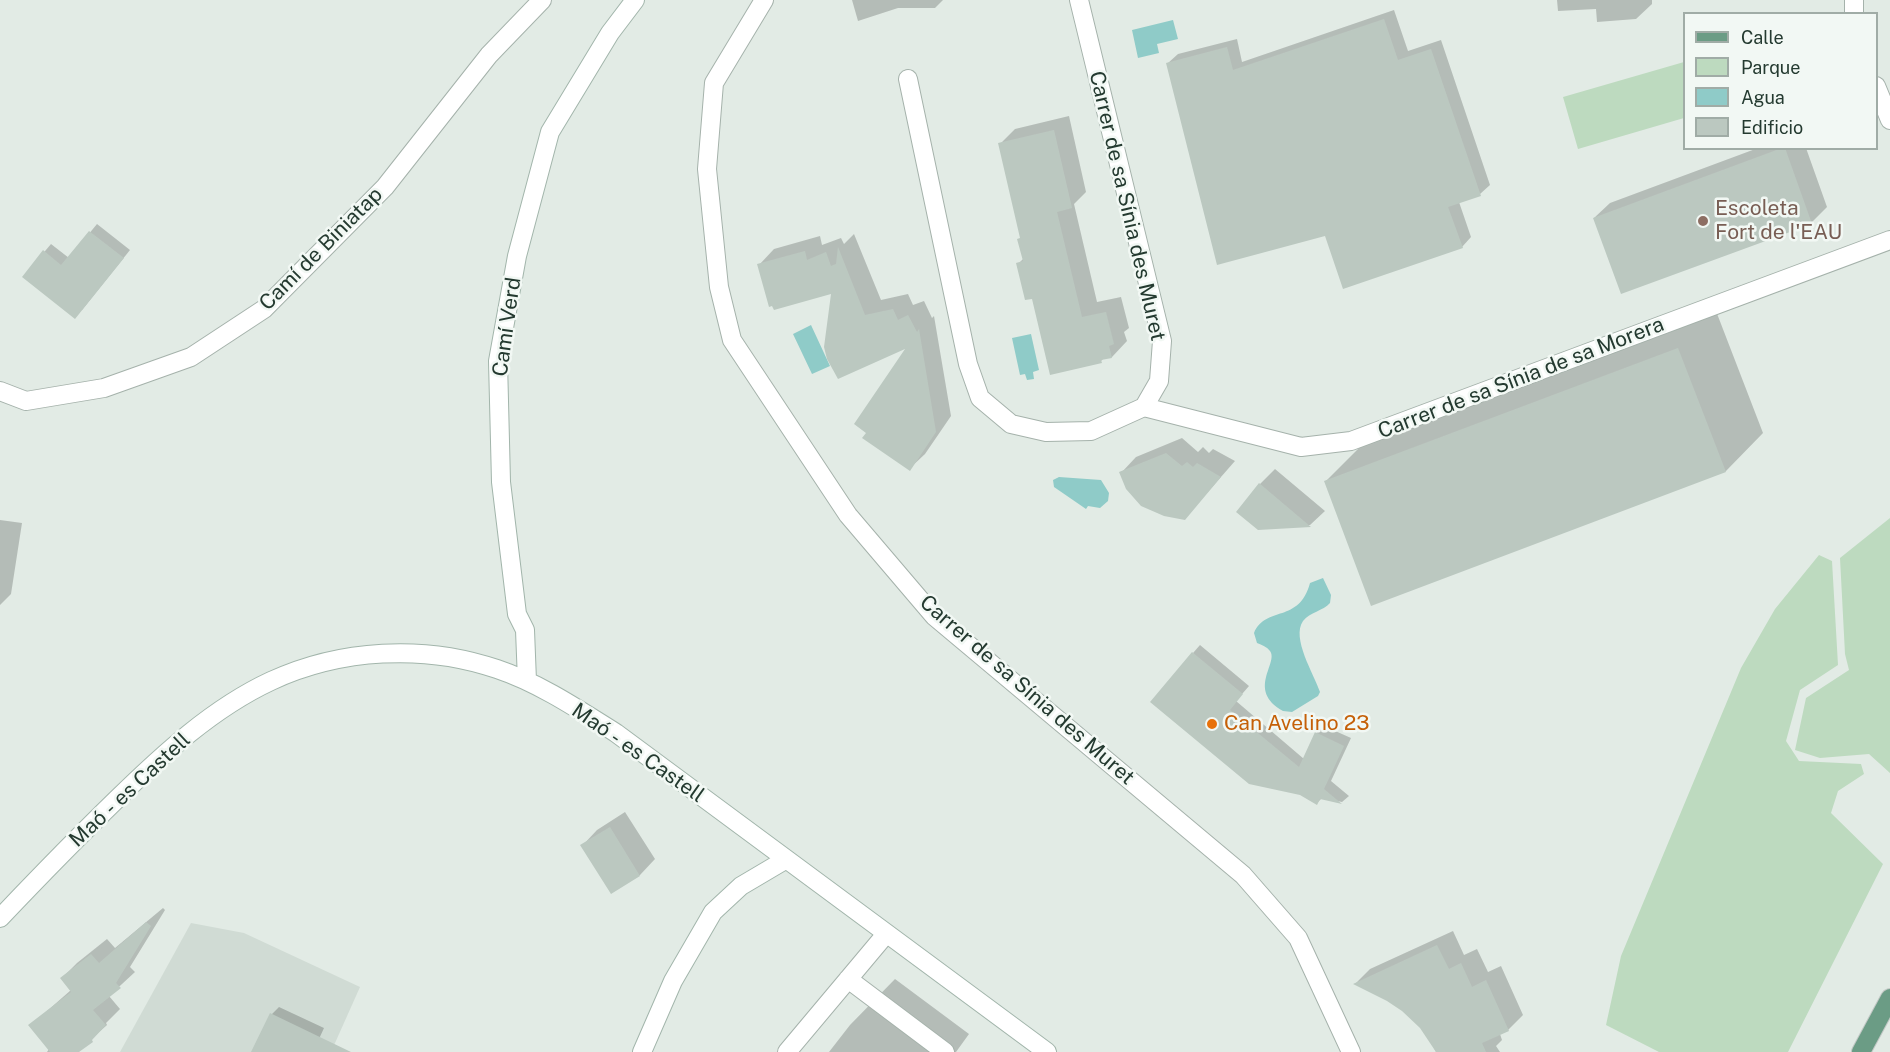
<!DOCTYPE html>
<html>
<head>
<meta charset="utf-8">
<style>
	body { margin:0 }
	#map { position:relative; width:1890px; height:1052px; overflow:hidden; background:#e2ebe5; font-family:"Public Sans",sans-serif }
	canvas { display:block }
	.legend { position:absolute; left:1683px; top:12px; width:195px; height:138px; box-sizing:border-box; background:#f2f8f4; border:2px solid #a0aca6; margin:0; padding:8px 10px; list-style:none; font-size:18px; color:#243a30 }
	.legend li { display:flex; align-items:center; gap:12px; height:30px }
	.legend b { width:30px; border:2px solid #a0aca6 }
</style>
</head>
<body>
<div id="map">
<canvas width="1890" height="1052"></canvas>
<ul class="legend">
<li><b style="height:8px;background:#6b9c85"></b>Calle</li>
<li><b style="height:16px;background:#bddabf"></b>Parque</li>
<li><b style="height:16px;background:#8fcbc8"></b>Agua</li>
<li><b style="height:16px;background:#bbc8c0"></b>Edificio</li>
</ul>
</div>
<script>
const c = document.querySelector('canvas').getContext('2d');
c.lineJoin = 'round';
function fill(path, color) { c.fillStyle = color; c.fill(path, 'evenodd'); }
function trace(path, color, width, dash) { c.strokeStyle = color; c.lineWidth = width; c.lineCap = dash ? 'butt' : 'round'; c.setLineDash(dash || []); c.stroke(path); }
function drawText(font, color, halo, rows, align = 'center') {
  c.font = font + ' "Public Sans",sans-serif'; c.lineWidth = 5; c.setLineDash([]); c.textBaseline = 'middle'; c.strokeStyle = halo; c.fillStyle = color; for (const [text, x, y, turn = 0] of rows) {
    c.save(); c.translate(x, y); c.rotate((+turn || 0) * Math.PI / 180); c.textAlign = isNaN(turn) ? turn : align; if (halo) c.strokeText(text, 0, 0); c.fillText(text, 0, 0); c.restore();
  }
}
const built = new Path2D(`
	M 191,923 L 244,933 L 360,987 L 331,1052 L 120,1052 Z`);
const green = new Path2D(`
	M 1684,62 L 1684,118 L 1578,149 L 1563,97 Z
	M 1890,518 L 1890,773 L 1869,754 L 1820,758 L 1795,750 L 1806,698 L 1849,670 L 1845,654 L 1840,558 Z
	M 1819,555 L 1832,561 L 1838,665 L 1800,690 L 1786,741 L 1799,761 L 1861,764 L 1864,774 L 1838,791 L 1831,813 L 1883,864 L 1788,1052 L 1659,1052 L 1606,1025 L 1621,956 L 1741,668 L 1775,609 Z`);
const water = new Path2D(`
	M 1173,20 L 1178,39 L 1157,44 L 1159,53 L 1138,58 L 1132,30 Z
	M 811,325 L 830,366 L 812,374 L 793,334 Z
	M 1031,334 L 1039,370 L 1033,372 L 1034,379 L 1027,380 L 1025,374 L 1020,375 L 1012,338 Z
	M 1059,477 L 1101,480 L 1109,493 L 1108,501 L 1100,508 L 1088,506 L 1086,509 L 1054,487 L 1053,480 Z
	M 1323,578 L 1331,595 L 1330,603 C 1323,611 1310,612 1303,621 C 1291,638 1314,674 1320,692 L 1318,696 L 1292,712 L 1283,711 C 1246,690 1279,663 1270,651 C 1267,647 1262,645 1257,643 L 1254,633 C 1266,605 1299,624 1310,583 Z`);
const shadow = new Path2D(`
	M 852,0 L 943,0 L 935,8 L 898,8 L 858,21 Z
	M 1557,0 L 1652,0 L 1652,4 L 1636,19 L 1597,22 L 1596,9 L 1558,11 Z
	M 1394,10 L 1408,51 L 1441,40 L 1490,185 L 1480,194 L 1459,202 L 1471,237 L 1462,247 L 1326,234 L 1168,63 L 1178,54 L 1237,39 L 1242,62 Z
	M 1069,116 L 1086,192 L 1074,204 L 1097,302 L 1121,297 L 1129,328 L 1124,332 L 1127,341 L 1112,357 L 1104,358 L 1101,361 L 1033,297 L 1018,264 L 1024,258 L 1021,237 L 1000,144 L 1015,129 Z
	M 1758,148 L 1806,148 L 1827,207 L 1812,222 L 1622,292 L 1594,218 L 1610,203 Z
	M 97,224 L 130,250 L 82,310 L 24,276 L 51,244 L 69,258 Z
	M 854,234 L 881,300 L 908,294 L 913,305 L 924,301 L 932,318 L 934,316 L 951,416 L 925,454 L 909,469 L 909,345 L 829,358 L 833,292 L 759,265 L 774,249 L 820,236 L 822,245 L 841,238 L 844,244 Z
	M 1716,311 L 1763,433 L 1726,471 L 1372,604 L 1326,481 L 1364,443 Z
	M 1182,438 L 1198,452 L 1203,447 L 1209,453 L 1213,449 L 1235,461 L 1185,518 L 1121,473 L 1136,457 Z
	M 1275,469 L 1325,511 L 1310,525 L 1258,529 L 1260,484 Z
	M 0,520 L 22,523 L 11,594 L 0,605 Z
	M 1200,645 L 1249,686 L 1236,701 L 1304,759 L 1316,733 L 1324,726 L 1351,738 L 1331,781 L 1349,796 L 1342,802 L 1322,798 L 1317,803 L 1301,794 L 1250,783 L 1193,653 Z
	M 625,812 L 655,859 L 640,875 L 611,892 L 582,846 L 597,830 Z
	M 163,908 L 165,910 L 130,967 L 135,972 L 109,996 L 120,1009 L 106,1023 L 107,1025 L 77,1052 L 47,1052 L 49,1049 L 30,1026 L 71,990 L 62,978 L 77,963 L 107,939 L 115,948 Z
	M 1453,931 L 1464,955 L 1477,949 L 1488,972 L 1501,966 L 1523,1015 L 1508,1030 L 1500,1034 L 1502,1040 L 1496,1046 L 1500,1052 L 1436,1052 L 1428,1036 L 1408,1014 L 1388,999 L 1355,984 L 1370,969 Z
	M 895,979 L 969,1034 L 956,1052 L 829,1052 L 850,1025 Z
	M 279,1007 L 324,1028 L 313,1052 L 253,1052 L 272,1014 Z`);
const building = new Path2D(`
	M 1384,19 L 1398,60 L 1431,49 L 1481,196 L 1448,207 L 1463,248 L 1343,289 L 1325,236 L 1217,265 L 1166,63 L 1227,47 L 1233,70 Z
	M 1054,130 L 1072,208 L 1057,212 L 1082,317 L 1106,312 L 1114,344 L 1109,346 L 1112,358 L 1101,360 L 1102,363 L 1050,375 L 1032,299 L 1025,300 L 1016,263 L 1023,261 L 1017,239 L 1020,238 L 998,143 Z
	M 1782,148 L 1785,148 L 1812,224 L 1621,294 L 1593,218 Z
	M 89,231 L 124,258 L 75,319 L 22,277 L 43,250 L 61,265 Z
	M 838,247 L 865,315 L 893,309 L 898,320 L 908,315 L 917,332 L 919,329 L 936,432 L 910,471 L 862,438 L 866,433 L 854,424 L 905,349 L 838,379 L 827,359 L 824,347 L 831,294 L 774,310 L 772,306 L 769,307 L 757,264 L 805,251 L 807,260 L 826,252 L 831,266 L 836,264 Z
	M 1678,348 L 1726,472 L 1371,606 L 1324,481 Z
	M 1166,453 L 1182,466 L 1187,462 L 1193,467 L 1197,463 L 1221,477 L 1185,520 L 1164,516 L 1141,506 L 1126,489 L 1119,472 Z
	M 1259,483 L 1311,527 L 1258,530 L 1236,512 Z
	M 1192,652 L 1243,694 L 1230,710 L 1299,767 L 1315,732 L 1344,746 L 1324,789 L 1342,804 L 1320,799 L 1317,805 L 1300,795 L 1249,784 L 1150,702 Z
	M 610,827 L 640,876 L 611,894 L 580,845 Z
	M 146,922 L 151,926 L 116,983 L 121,988 L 93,1010 L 106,1025 L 92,1040 L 93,1042 L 79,1052 L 50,1052 L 28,1025 L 71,992 L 60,978 L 91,954 L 99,963 Z
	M 1437,945 L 1449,969 L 1461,963 L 1472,987 L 1486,980 L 1509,1031 L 1482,1043 L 1486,1052 L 1436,1052 L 1420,1028 L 1402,1011 L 1387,1001 L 1353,984 Z
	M 270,1013 L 351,1052 L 251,1052 Z`);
const street = new Path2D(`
	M 764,0 L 714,83 L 707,169 L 719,287 L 732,340 L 848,515 L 934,616 L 1243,875 L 1298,938 L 1351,1052
	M 1854,0 L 1854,14
	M 908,79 L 968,364 L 980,398 L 1011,424 L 1046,432 L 1091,431 L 1144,407 L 1159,381 L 1162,341 L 1079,0
	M 1876,86 L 1890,120
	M 0,391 L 26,401 L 104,388 L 191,357 L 264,309 L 385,187 L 489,55 L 542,0
	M 1144,407 L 1301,447 L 1351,441 L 1890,240
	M 848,979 L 945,1052
	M 787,1052 L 886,934`);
const secondary = new Path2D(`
	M 527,681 L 525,630 L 517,614 L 501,482 L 498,361 L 517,256 L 550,132 L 610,33 L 635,0
	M 0,918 C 38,878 77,838 117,799 C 163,754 213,708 271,681 C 340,649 424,644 497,669 C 539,683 578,709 616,733 L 1047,1052
	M 642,1052 L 673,981 L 713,912 L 741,886 L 785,860`);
const primary = new Path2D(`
	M 1861,1052 L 1890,998`);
const markers = [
	[1703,221,6,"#8d6e63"],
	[1212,724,6,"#e8710a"]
];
const streetNames = [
	["Carrer de sa Sínia des Muret",1127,206,77],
	["Camí de Biniatap",321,249,-45],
	["Camí Verd",507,327,-82],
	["Carrer de sa Sínia de sa Morera",1521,378,-21],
	["Carrer de sa Sínia des Muret",1027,690,41],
	["Maó - es Castell",638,753,35],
	["Maó - es Castell",130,790,-43]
];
const educationNames = [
	["Escoleta",1715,209],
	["Fort de l'EAU",1715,233]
];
const foodNames = [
	["Can Avelino 23",1224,724]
];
fill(built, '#d0dbd4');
fill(green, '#bddabf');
fill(water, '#8fcbc8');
fill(shadow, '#0003');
fill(building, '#bbc8c0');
trace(street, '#a5b2ab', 20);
trace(secondary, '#a2b5ab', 20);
trace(primary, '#c2c8c5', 20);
trace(street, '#fff', 18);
trace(secondary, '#fff', 18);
trace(primary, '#6b9c85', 18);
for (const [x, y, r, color] of markers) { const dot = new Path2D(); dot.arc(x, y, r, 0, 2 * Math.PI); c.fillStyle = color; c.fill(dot); trace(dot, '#f2f8f4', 2); }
drawText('21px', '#243a30', '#f2f8f4', streetNames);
drawText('21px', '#785e54', '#f2f8f4', educationNames, 'left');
drawText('21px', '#c56008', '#f2f8f4', foodNames, 'left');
</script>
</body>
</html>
